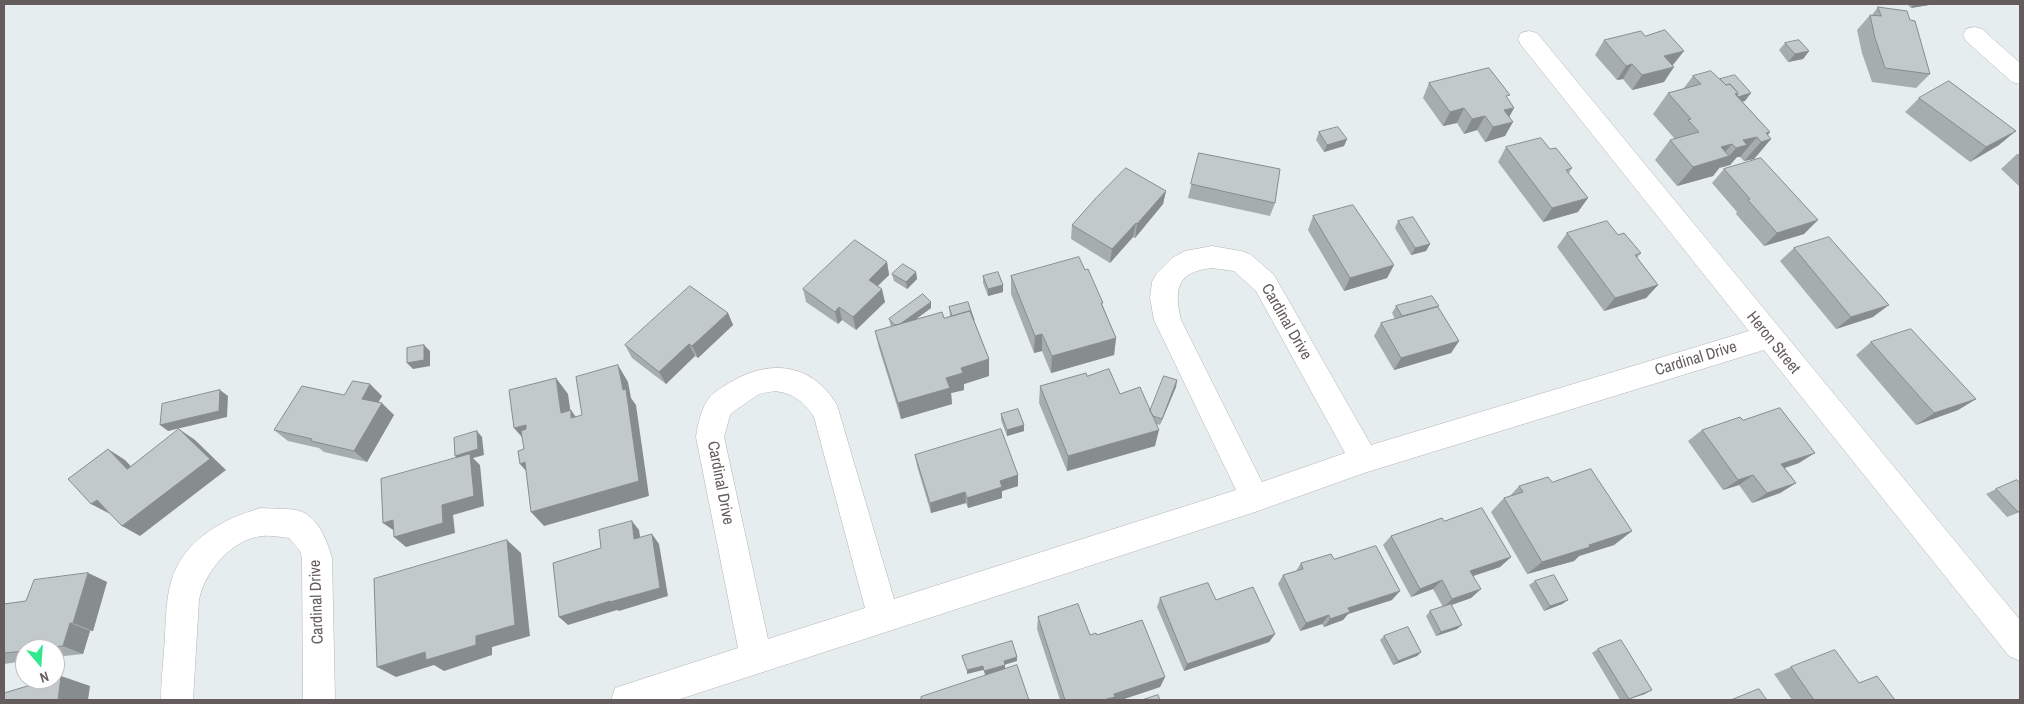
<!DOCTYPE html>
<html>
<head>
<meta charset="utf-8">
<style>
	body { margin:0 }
	#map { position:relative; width:2024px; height:704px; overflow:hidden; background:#e5edef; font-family:"Archivo Narrow",sans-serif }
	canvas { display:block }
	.frame { position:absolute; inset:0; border:5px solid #655c5d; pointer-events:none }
	.north { position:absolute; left:15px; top:639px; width:50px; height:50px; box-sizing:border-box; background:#fff; border:1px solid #c1bebe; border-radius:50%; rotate:162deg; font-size:14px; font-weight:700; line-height:20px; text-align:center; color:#655c5d }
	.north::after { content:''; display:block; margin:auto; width:18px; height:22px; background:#31e88e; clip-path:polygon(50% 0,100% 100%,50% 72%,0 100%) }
</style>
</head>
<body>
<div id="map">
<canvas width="2024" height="704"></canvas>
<div class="frame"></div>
<div class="north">N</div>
</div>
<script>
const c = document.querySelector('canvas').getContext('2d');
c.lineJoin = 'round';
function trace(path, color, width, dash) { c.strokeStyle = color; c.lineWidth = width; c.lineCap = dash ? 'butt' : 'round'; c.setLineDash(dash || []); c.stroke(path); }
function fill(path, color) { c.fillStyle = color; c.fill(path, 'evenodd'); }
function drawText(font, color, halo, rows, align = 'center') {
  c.font = font + ' "Archivo Narrow",sans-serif'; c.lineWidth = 4; c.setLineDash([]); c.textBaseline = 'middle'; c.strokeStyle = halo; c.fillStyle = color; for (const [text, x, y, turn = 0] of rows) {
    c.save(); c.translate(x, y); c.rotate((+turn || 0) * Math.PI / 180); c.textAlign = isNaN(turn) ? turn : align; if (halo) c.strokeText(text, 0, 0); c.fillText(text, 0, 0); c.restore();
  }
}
const minor = new Path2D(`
	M 1974,27 L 1982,29 L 2020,63 L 2020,84 L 2012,82 L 1966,41 L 1963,35 L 1966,29 Z
	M 1529,31 L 1537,33 L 2020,620 L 2020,661 L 2009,656 L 1764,350 L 1364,473 L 1255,512 L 677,700 L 611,700 L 615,688 L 627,684 L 738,648 L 696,437 C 698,424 701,408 710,397 C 715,391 724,386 731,382 C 771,358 813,364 837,405 L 894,599 L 1236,490 L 1154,320 L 1150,298 L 1152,282 L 1156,274 L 1172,258 L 1185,251 L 1212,246 L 1241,251 L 1250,254 L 1274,275 L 1371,445 L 1749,331 L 1521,45 L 1518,39 L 1521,33 ZM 1212,268 L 1234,271 L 1256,291 L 1345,453 L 1262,482 L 1181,320 C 1174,289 1176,272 1212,268 ZM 775,391 C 793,393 805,402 814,417 L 865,608 L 768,639 L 724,437 L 730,415 L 733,412 L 759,394 Z
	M 261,508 C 272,509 285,508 296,510 C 317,514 327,540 332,558 L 335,700 L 303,700 L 302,558 L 300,551 L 289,538 C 280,537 270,535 262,536 C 231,539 204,573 199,600 L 193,700 L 161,700 C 161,679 164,657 165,635 C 166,618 166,600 171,582 C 183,540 222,519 261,508 Z`);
const wall = new Path2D(`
	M 1907,4 L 1935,4 L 1911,8 Z
	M 1878,7 L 1910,20 L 1930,74 L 1916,88 L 1872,82 L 1862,53 L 1857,30 L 1870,15 L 1872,15 Z
	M 1604,40 L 1673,65 L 1664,82 L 1632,90 L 1623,79 L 1617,80 L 1595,55 Z
	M 1785,43 L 1809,51 L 1803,59 L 1788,62 L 1779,50 Z
	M 1693,76 L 1745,101 L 1742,101 L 1770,132 L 1768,135 L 1771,139 L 1754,159 L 1744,161 L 1740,157 L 1737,157 L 1730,165 L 1719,168 L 1713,176 L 1677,186 L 1655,160 L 1670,140 L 1673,139 L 1674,138 L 1653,114 L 1668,93 L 1683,89 Z
	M 1429,83 L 1508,99 L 1514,108 L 1509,117 L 1505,136 L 1485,142 L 1477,130 L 1464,134 L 1457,123 L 1443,126 L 1423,98 Z
	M 1919,98 L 1999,145 L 1970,162 L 1905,112 Z
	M 1319,132 L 1347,139 L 1344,146 L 1324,152 L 1316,140 Z
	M 1506,147 L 1550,149 L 1572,168 L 1569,173 L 1578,212 L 1543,222 L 1498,162 Z
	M 1199,153 L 1275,203 L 1270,216 L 1188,198 Z
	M 2017,154 L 2020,154 L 2020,187 L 2001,169 Z
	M 1724,169 L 1804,234 L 1764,246 L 1736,214 L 1737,212 L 1712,183 Z
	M 1166,191 L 1163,204 L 1135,238 L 1133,237 L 1110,263 L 1071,239 L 1072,225 Z
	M 1313,216 L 1394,265 L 1387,278 L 1344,291 L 1308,230 Z
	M 1398,221 L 1430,244 L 1426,251 L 1411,255 L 1395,228 Z
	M 1567,233 L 1618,235 L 1641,253 L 1637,258 L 1658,285 L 1646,298 L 1604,311 L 1557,247 Z
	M 1794,248 L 1873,317 L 1836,329 L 1780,261 Z
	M 887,262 L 889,275 L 878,286 L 885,302 L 856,330 L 842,320 L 838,324 L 806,302 L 803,289 Z
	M 1085,270 L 1103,306 L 1116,338 L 1114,355 L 1051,373 L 1042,351 L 1034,353 L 1011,294 L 1011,276 Z
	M 916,272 L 917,279 L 907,289 L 894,281 L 892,274 Z
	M 983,276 L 1003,285 L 1003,292 L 988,296 L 983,283 Z
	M 931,302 L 931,308 L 916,319 L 944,318 L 950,316 L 949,307 L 974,320 L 989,359 L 989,376 L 964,384 L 964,390 L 951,393 L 952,404 L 901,419 L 879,348 L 875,331 L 891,327 L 889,319 Z
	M 1396,306 L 1438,307 L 1459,341 L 1451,353 L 1394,370 L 1374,336 L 1381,323 L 1395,319 L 1392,313 Z
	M 728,313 L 733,325 L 698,358 L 695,356 L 666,384 L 632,358 L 625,345 Z
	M 1871,342 L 1976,399 L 1958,410 L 1916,425 L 1856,355 Z
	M 1177,380 L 1176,387 L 1160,425 L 1156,424 L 1155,446 L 1067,471 L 1039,403 L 1040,386 L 1120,394 L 1150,411 Z
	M 344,395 L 382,396 L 378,402 L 394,415 L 367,462 L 324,452 L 319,448 L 288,441 L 274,430 Z
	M 1001,414 L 1024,425 L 1024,431 L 1007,436 L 1001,420 Z
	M 1743,420 L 1799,463 L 1785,468 L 1796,483 L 1780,493 L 1752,503 L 1739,485 L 1723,490 L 1688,441 L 1702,430 Z
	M 915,455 L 1018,475 L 1018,486 L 1002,491 L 1002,498 L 968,508 L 966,503 L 931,513 L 917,466 Z
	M 1552,482 L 1632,531 L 1614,545 L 1579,556 L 1574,561 L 1527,574 L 1491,512 L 1504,498 L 1510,496 L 1519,486 Z
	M 1996,489 L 2020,512 L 2007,517 L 1986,494 Z
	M 1444,521 L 1511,557 L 1500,567 L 1473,576 L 1481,589 L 1471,598 L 1451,605 L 1457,629 L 1436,636 L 1426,616 L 1430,611 L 1443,607 L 1433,589 L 1411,597 L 1383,545 L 1391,536 Z
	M 1334,559 L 1392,600 L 1348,614 L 1343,620 L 1324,627 L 1322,624 L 1300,631 L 1278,584 L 1283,575 L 1296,571 L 1301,563 Z
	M 88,573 L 107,582 L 93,631 L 90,631 L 83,654 L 55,657 L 55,649 L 25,649 L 25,661 L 4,664 L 4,604 L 26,601 Z
	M 1535,581 L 1568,600 L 1562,604 L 1544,611 L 1529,585 Z
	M 1160,598 L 1216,600 L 1275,634 L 1269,642 L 1184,671 L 1157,607 Z
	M 1038,617 L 1090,635 L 1097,635 L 1165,677 L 1160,687 L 1121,700 L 1060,700 L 1037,629 Z
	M 1384,636 L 1421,652 L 1417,656 L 1393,665 L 1380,640 Z
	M 1598,649 L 1645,694 L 1627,700 L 1620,700 L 1592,653 Z
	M 1791,667 L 1859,683 L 1895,700 L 1792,700 L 1774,674 Z`);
const shadedWall = new Path2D(`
	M 1914,4 L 1935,4 L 1911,8 Z
	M 1684,51 L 1673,65 L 1654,71 L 1664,56 Z
	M 1809,51 L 1803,59 L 1788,62 L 1795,54 Z
	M 1632,64 L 1623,79 L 1617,80 L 1626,66 Z
	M 1674,67 L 1664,82 L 1632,90 L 1642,75 Z
	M 1751,93 L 1745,101 L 1729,105 L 1735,94 Z
	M 1464,108 L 1457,123 L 1443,126 L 1450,112 Z
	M 1514,108 L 1506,123 L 1504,110 Z
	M 1485,116 L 1477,130 L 1464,134 L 1472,119 Z
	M 1513,122 L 1505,136 L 1485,142 L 1493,127 Z
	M 2016,131 L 1999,145 L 1970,162 L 1986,147 Z
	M 1770,132 L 1763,141 L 1771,139 L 1754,159 L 1744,161 L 1761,142 L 1766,133 Z
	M 1757,137 L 1740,157 L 1737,157 L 1730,165 L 1719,168 L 1743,140 Z
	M 1347,139 L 1344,146 L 1324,152 L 1327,145 Z
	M 1732,144 L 1719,159 L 1729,156 L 1713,176 L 1677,186 L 1693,167 L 1721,147 Z
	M 1166,191 L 1163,204 L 1135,238 L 1137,224 Z
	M 1588,198 L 1578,212 L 1543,222 L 1552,208 Z
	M 1818,220 L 1804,234 L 1764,246 L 1777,233 Z
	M 1136,223 L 1133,237 L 1110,263 L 1112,249 Z
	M 1430,244 L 1426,251 L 1411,255 L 1415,248 Z
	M 887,262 L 889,275 L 871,292 L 869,280 Z
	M 1394,265 L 1387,278 L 1344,291 L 1350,278 Z
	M 916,272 L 917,279 L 907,289 L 906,282 Z
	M 1003,285 L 1003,292 L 988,296 L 988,289 Z
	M 1658,285 L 1646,298 L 1604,311 L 1615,298 Z
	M 882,289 L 885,302 L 856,330 L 853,317 Z
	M 931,302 L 931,308 L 897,333 L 896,327 Z
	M 1889,305 L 1873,317 L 1836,329 L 1851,317 Z
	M 839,307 L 842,320 L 838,324 L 835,312 Z
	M 728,313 L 733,325 L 698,358 L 692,346 Z
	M 1042,334 L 1042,351 L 1034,353 L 1035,336 Z
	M 1116,338 L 1114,355 L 1051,373 L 1052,356 Z
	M 1459,341 L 1451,353 L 1394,370 L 1401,358 Z
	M 689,344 L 695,356 L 666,384 L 659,372 Z
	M 424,345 L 430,351 L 430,366 L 413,369 L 407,363 Z
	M 989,359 L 989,376 L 964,384 L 964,390 L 951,393 L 952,404 L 901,419 L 898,403 L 961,368 Z
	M 618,365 L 628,382 L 631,398 L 636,405 L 649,496 L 544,526 L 531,512 L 623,390 Z
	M 556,378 L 568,394 L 573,429 L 561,413 Z
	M 1177,380 L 1176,387 L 1160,425 L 1162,419 Z
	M 370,384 L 382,396 L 374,410 L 362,399 Z
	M 220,390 L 228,396 L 227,417 L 168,431 L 160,425 Z
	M 1976,399 L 1958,410 L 1916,425 L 1934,413 Z
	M 382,403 L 394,415 L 367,462 L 354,451 Z
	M 571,410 L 582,426 L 571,418 Z
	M 526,425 L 527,443 L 514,428 Z
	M 1024,425 L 1024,431 L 1007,436 L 1007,430 Z
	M 179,429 L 195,440 L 226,470 L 140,536 L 122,526 Z
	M 1159,430 L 1155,446 L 1067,471 L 1068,456 Z
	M 477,431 L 482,437 L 484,455 L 473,458 L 480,465 L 484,506 L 453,515 L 455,533 L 406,547 L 394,537 L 442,505 L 461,461 L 455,456 Z
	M 108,449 L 125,460 L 144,480 L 127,469 Z
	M 1815,453 L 1799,463 L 1766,474 L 1781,464 Z
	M 525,462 L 533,479 L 520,464 Z
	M 1018,475 L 1018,486 L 1002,491 L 1002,498 L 968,508 L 967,498 L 1000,481 Z
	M 1753,475 L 1739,485 L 1723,490 L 1738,480 Z
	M 1796,483 L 1780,493 L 1752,503 L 1767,493 Z
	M 965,492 L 966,503 L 931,513 L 930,503 Z
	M 97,500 L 110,514 L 91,504 Z
	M 393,520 L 396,532 L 383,523 Z
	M 632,521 L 639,530 L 642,548 L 634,539 Z
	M 1632,531 L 1614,545 L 1579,556 L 1574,561 L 1527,574 L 1542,562 L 1589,545 Z
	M 652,534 L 659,544 L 668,596 L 619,611 L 617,610 L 568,625 L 559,617 Z
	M 507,540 L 521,553 L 530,636 L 492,647 L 492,655 L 444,671 L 434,665 L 396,677 L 377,667 L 476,636 Z
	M 1511,557 L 1500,567 L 1461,580 L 1470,571 Z
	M 88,573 L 107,582 L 93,631 L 73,623 Z
	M 1442,580 L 1433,589 L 1411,597 L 1420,589 Z
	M 1481,589 L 1471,598 L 1443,608 L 1452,599 Z
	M 1400,591 L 1392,600 L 1348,614 L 1343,620 L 1324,627 L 1330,619 L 1348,608 Z
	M 1568,600 L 1562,604 L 1544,611 L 1550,606 Z
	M 1329,615 L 1322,624 L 1300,631 L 1306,623 Z
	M 70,623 L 90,631 L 83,654 L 63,646 Z
	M 1462,625 L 1457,629 L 1436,636 L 1441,632 Z
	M 1275,634 L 1269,642 L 1184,671 L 1187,664 Z
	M 1421,652 L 1417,656 L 1393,665 L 1398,661 Z
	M 1017,657 L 1017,661 L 1004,665 L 1004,661 Z
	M 1005,665 L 1005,669 L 985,675 L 984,671 Z
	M 983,666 L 983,670 L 967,674 L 967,670 Z
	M 61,676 L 90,686 L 88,700 L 58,700 Z
	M 1165,677 L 1160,687 L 1121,700 L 1103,700 L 1114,694 Z
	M 1652,690 L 1645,694 L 1625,700 L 1629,699 Z`);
const building = new Path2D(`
	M 1878,7 L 1907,11 L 1910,20 L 1915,21 L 1930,74 L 1885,68 L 1875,38 L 1870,15 L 1881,16 Z
	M 1665,30 L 1684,51 L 1664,56 L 1674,67 L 1642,75 L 1632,64 L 1626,66 L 1604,40 L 1641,31 L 1645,36 Z
	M 1799,40 L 1809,51 L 1795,54 L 1785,43 Z
	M 1489,68 L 1510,95 L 1506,96 L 1514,108 L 1504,110 L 1513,122 L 1493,127 L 1485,116 L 1472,119 L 1464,108 L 1450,112 L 1429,83 Z
	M 1711,71 L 1726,85 L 1730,84 L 1738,93 L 1735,94 L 1770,132 L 1766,133 L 1771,139 L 1761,142 L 1757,137 L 1743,140 L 1747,145 L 1736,148 L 1732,144 L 1721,147 L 1729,156 L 1693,167 L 1670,140 L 1699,132 L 1688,120 L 1691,119 L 1668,93 L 1701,84 L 1693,76 Z
	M 1735,75 L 1751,93 L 1738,97 L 1737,95 L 1738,93 L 1730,84 L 1726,85 L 1720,79 Z
	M 1949,81 L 2016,131 L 1986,147 L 1919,98 Z
	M 1338,127 L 1347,139 L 1327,145 L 1319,132 Z
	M 1541,138 L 1550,149 L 1556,148 L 1572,168 L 1566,170 L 1588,198 L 1552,208 L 1506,147 Z
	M 1199,153 L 1280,169 L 1275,203 L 1191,184 Z
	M 1761,158 L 1818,220 L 1777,233 L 1748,200 L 1750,199 L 1724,169 Z
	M 1126,168 L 1166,191 L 1137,224 L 1136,223 L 1112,249 L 1072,225 L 1096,198 Z
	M 1353,205 L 1394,265 L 1350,278 L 1313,216 Z
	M 1413,217 L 1430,244 L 1415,248 L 1398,221 Z
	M 1607,221 L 1618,235 L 1624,233 L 1641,253 L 1635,255 L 1658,285 L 1615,298 L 1567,233 Z
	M 1829,237 L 1889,305 L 1851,317 L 1794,248 Z
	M 855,240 L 887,262 L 869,280 L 882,289 L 853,317 L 839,307 L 835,312 L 803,289 Z
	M 1079,257 L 1085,270 L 1088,269 L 1103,303 L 1101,303 L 1116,338 L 1052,356 L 1042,334 L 1035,336 L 1011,276 Z
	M 903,264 L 916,272 L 906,282 L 892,274 Z
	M 998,272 L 1003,285 L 988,289 L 983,276 Z
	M 690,286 L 728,313 L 692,346 L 689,344 L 659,372 L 625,345 Z
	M 923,294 L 931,302 L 900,324 L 895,325 L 889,319 Z
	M 1432,296 L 1439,306 L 1402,316 L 1396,306 Z
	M 968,302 L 974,320 L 970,311 L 952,316 L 949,307 Z
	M 1438,307 L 1459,341 L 1401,358 L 1381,323 Z
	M 970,311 L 989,359 L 961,368 L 963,373 L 946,378 L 950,388 L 898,403 L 875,331 L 942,312 L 944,318 Z
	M 1911,329 L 1976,399 L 1934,413 L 1871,342 Z
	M 424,345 L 424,360 L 407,363 L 407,348 Z
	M 618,365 L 623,390 L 626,389 L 639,481 L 531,512 L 525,462 L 520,464 L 518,451 L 524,449 L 521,431 L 526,429 L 526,425 L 514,428 L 509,390 L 556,378 L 561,413 L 571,410 L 571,418 L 582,415 L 576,377 Z
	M 1109,369 L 1120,394 L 1140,387 L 1159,430 L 1068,456 L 1040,386 L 1086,373 L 1087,376 Z
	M 1164,376 L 1177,380 L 1162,419 L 1153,416 L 1150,411 Z
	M 353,381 L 370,384 L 362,399 L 382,403 L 354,451 L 311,441 L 312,439 L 274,430 L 302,386 L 344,395 Z
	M 220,390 L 219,411 L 160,425 L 162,404 Z
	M 1780,408 L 1815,453 L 1781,464 L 1796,483 L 1767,493 L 1753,475 L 1738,480 L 1702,430 L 1740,417 L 1743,420 Z
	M 1018,409 L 1024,425 L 1007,430 L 1001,414 Z
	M 179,429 L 210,459 L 122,526 L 97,500 L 91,504 L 68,479 L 108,449 L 127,469 Z
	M 1001,429 L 1018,475 L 1000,481 L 1002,487 L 967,498 L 965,492 L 930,503 L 915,455 Z
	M 477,431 L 478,449 L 455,456 L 454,438 Z
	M 470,454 L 474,496 L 442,505 L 443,523 L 394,537 L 393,520 L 383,523 L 381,479 Z
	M 1591,469 L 1632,531 L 1589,545 L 1590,547 L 1542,562 L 1504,498 L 1523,492 L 1519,486 L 1548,477 L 1552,482 Z
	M 2017,480 L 2019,482 L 2020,482 L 2020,511 L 2018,512 L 1996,489 Z
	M 1482,508 L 1511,557 L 1470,571 L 1481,589 L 1452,599 L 1442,580 L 1420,589 L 1391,536 L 1442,518 L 1444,521 Z
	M 632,521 L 634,539 L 652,534 L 660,588 L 610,602 L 610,601 L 559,617 L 553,563 L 601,548 L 599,530 Z
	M 507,540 L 515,625 L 476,636 L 476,645 L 426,660 L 425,652 L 377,667 L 374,579 Z
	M 1376,546 L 1400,591 L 1348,608 L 1350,612 L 1330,619 L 1329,615 L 1306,623 L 1283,575 L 1303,569 L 1301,563 L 1331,554 L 1334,559 Z
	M 88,573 L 73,623 L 70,623 L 63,646 L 37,649 L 25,649 L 25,651 L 4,653 L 4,604 L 26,601 L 34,580 Z
	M 1554,575 L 1568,600 L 1550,606 L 1535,581 Z
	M 1208,583 L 1216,600 L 1253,587 L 1275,634 L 1187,664 L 1160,598 Z
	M 1078,604 L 1090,635 L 1096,633 L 1097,635 L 1142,620 L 1165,677 L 1114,694 L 1115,697 L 1103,700 L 1065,700 L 1038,617 Z
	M 1451,604 L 1462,625 L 1441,632 L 1430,611 Z
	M 1408,627 L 1421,652 L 1398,661 L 1384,636 Z
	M 1621,640 L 1652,690 L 1629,699 L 1598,649 Z
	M 1012,641 L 1017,657 L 1004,661 L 1005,665 L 984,671 L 983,666 L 967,670 L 962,656 Z
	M 1835,650 L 1859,683 L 1877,676 L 1895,700 L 1814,700 L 1791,667 Z
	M 1017,665 L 1029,700 L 921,700 L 921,697 Z
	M 61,676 L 58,700 L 4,700 L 4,693 L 51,679 L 55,679 L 55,678 Z
	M 1759,689 L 1767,700 L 1731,700 Z
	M 1158,695 L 1160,700 L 1142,700 Z`);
const streetNames = [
	["Cardinal Drive",1286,322,60],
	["Heron Street",1773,343,51],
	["Cardinal Drive",1696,359,-17],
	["Cardinal Drive",720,483,79],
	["Cardinal Drive",317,602,-92]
];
trace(minor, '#b9b3b2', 1);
fill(minor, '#fff');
fill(wall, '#a6adae');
fill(shadedWall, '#878d8d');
fill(building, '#c1c9ca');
trace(building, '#878d8d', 1);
drawText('16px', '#655c5d', '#fff', streetNames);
</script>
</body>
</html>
